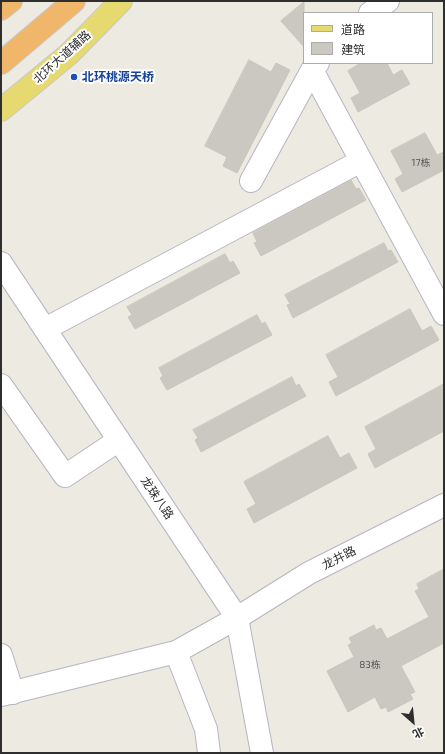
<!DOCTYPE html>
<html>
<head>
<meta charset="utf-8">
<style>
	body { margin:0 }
	#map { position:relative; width:445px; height:754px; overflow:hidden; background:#edeae2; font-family:"Exo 2","Noto Sans SC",sans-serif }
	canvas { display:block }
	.frame { position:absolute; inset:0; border:2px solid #2e2e2e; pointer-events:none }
	.legend { position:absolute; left:303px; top:12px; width:130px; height:52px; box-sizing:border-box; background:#fff; border:1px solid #ababab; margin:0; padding:5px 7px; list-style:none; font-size:12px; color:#2e2e2e }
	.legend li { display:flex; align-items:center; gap:8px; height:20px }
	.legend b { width:20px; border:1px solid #ababab }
	.north { position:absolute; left:393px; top:702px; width:40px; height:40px; -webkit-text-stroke:3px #fff; paint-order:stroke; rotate:153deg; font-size:11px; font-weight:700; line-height:16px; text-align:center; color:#2e2e2e }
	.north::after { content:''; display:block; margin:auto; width:14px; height:18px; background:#2e2e2e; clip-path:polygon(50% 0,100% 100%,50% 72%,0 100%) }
</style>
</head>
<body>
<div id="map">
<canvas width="445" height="754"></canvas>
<div class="frame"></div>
<ul class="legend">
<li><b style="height:5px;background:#e5d970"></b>道路</li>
<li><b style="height:11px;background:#cac8c0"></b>建筑</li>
</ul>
<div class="north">北</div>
</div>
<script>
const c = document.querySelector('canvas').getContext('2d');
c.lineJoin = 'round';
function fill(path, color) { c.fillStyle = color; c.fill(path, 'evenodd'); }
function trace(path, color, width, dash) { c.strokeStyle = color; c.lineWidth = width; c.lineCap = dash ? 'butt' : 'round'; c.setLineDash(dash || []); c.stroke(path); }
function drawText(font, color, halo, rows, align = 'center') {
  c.font = font + ' "Exo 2","Noto Sans SC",sans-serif'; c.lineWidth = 4; c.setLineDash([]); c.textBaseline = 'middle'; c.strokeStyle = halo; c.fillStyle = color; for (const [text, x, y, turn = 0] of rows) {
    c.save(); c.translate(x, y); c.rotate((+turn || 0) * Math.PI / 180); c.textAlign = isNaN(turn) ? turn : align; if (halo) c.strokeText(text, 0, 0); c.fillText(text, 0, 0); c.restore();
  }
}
const building = new Path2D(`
	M 304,2 L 304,47 L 281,21 Z
	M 249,60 L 271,72 L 276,63 L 290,70 L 237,173 L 223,166 L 227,157 L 205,146 Z
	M 361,63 L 387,63 L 393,75 L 402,70 L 410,84 L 358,112 L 351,98 L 360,93 L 348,71 Z
	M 425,133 L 437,155 L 444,152 L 444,170 L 402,192 L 395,179 L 403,174 L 391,151 Z
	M 351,180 L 356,189 L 359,188 L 366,200 L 261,256 L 254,243 L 257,242 L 253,233 Z
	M 384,243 L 388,251 L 391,250 L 398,262 L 293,318 L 287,305 L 290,304 L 285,295 Z
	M 225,254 L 230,263 L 233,261 L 240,273 L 135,329 L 128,317 L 132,315 L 127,307 Z
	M 410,309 L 422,331 L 431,326 L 439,340 L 336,396 L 329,382 L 338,377 L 326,355 Z
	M 257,315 L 262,324 L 265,322 L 272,335 L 167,390 L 160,378 L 163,376 L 159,368 Z
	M 292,377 L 296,386 L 299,384 L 306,396 L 201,452 L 195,440 L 198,438 L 193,430 Z
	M 444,384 L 444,431 L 375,468 L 368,454 L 376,449 L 365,427 Z
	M 328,436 L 340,458 L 349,453 L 357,468 L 254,523 L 247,509 L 256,504 L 244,482 Z
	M 444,569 L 444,643 L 401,666 L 415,692 L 410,694 L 413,699 L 388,712 L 386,707 L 381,709 L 375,697 L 348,712 L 327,671 L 354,657 L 348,645 L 352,643 L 349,638 L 374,625 L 376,630 L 381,628 L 387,639 L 429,617 L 415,591 L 419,589 L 417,584 Z`);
const minor = new Path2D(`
	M 370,13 L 388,1
	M 312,70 L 444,314
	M 251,181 L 312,70 L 318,63
	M 1,263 L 237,618 L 262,753
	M 45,329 L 361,161
	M 1,385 L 65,476 L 119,440
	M 176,652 L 206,729 L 209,753
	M 1,655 L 13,693
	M 1,695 L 176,652 L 237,618 L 309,573 L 444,505`);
const major = new Path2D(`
	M 1,110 L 69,54 L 121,1`);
const highway = new Path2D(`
	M 1,9 L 11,1
	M 1,63 L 74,1`);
const markers = [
	[74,77,4,"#1a4fb4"]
];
const numberNames = [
	["17栋",421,163],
	["83栋",370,665]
];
const streetNames = [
	["北环大道辅路",62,57,-42],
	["龙珠八路",157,498,56],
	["龙井路",339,558,-27]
];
const transitNames = [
	["北环桃源天桥",82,77]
];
fill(building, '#cac8c0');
trace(building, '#c9c6bb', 1);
trace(minor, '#b5b6c0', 24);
trace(major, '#c9c9c9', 24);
trace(highway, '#c9c9c9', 24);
trace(minor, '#fff', 22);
trace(major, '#e5d970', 22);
trace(highway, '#f0b66a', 22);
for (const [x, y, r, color] of markers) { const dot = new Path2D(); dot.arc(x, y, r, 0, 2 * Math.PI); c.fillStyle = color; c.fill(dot); trace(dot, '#fff', 1.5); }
drawText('10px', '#555452', null, numberNames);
drawText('12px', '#2e2e2e', '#fff', streetNames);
drawText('bold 12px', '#164399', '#fff', transitNames, 'left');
</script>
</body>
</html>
